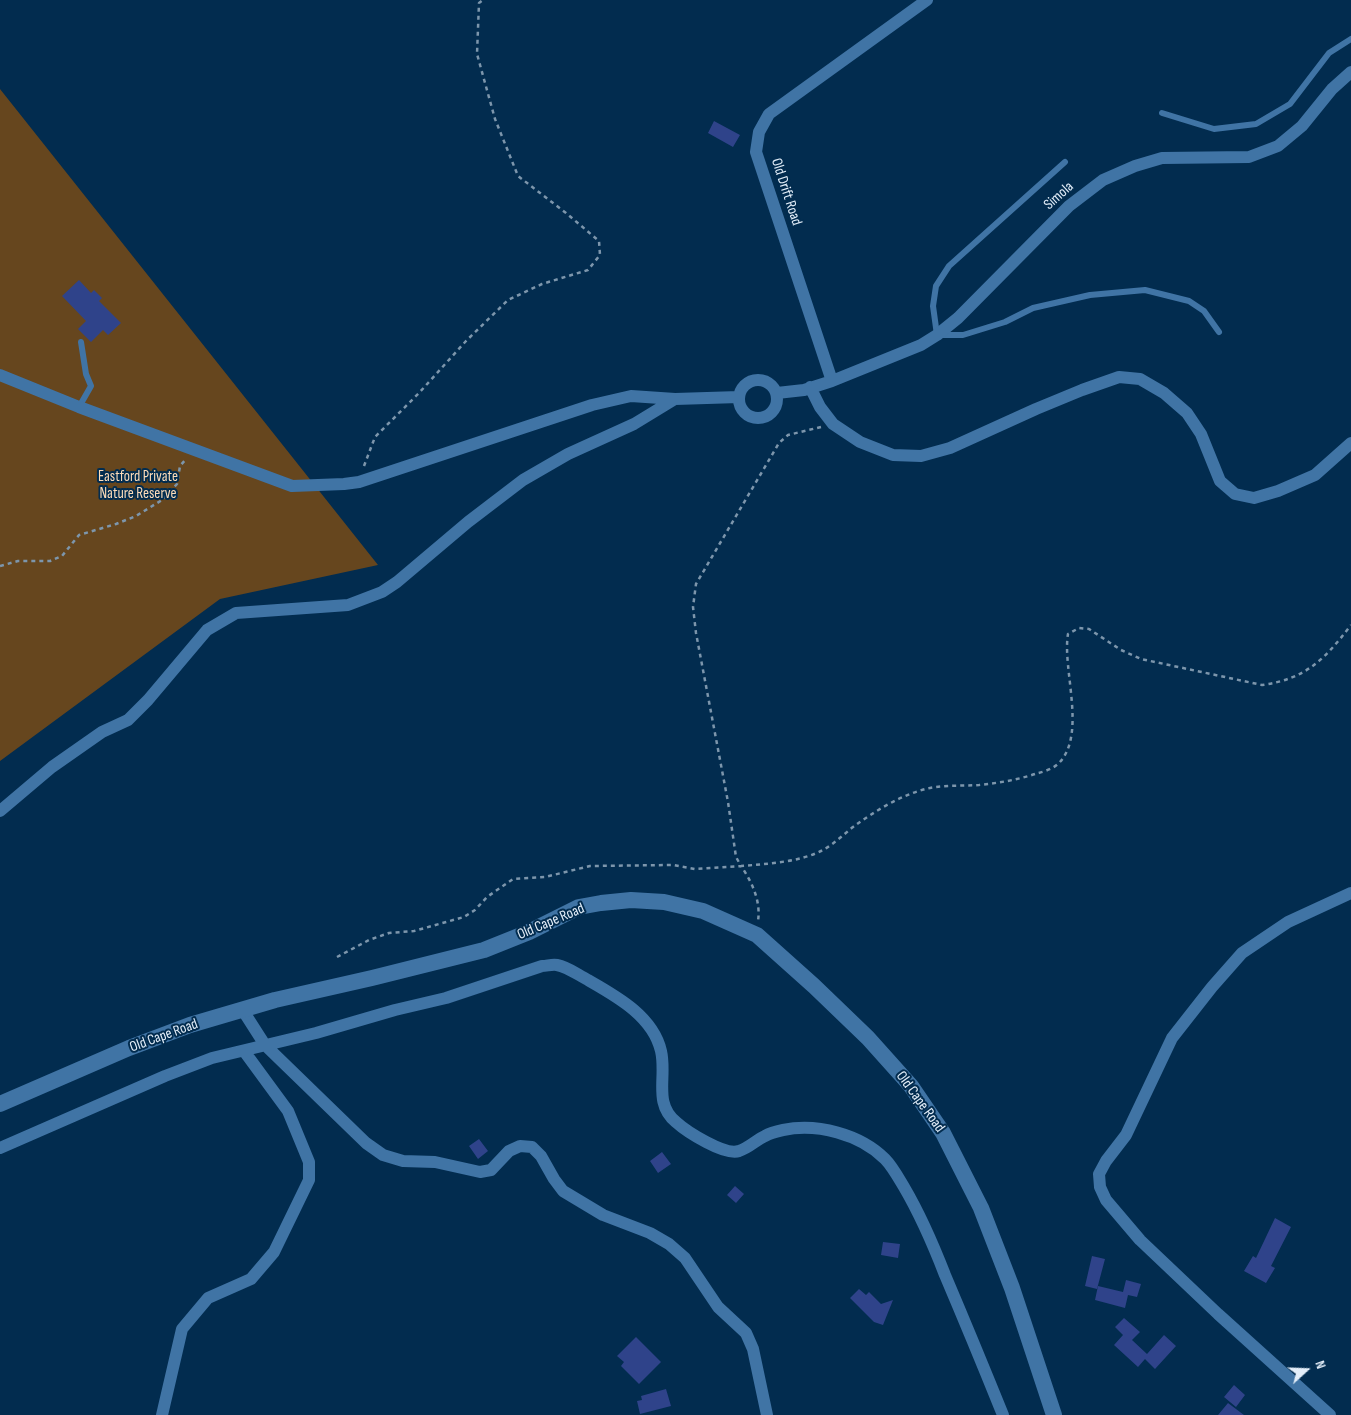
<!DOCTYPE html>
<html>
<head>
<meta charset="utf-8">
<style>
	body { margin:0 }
	#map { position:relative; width:1351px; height:1415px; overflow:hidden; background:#022c4f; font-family:"Sofia Sans Condensed",sans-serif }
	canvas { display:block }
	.north { position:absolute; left:1281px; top:1345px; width:50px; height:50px; -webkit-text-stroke:4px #022c4f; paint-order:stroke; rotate:70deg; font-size:14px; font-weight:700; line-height:20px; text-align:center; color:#e3eef9 }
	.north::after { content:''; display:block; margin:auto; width:18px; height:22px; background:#e3eef9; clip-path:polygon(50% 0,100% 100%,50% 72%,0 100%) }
</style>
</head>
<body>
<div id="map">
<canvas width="1351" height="1415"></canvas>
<div class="north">N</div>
</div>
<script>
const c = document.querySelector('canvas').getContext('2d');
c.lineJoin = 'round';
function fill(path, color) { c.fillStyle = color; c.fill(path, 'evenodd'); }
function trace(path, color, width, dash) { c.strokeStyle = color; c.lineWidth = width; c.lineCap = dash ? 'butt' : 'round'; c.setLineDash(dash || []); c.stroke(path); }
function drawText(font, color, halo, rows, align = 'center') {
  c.font = font + ' "Sofia Sans Condensed",sans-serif'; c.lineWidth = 4; c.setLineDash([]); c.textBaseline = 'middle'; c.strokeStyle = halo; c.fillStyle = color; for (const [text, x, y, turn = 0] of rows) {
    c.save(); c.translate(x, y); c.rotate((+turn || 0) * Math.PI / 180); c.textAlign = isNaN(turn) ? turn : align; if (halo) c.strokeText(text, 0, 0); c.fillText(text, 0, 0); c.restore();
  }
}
const green = new Path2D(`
	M 0,89 L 378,565 L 220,599 L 0,761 Z`);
const building = new Path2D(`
	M 714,121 L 740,135 L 733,147 L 708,133 Z
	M 79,280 L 91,293 L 94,290 L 102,298 L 99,301 L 121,323 L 108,335 L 103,330 L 91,342 L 78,329 L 86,321 L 62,296 Z
	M 479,1139 L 488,1151 L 478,1159 L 469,1146 Z
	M 662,1152 L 671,1164 L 658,1173 L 650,1161 Z
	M 735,1186 L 744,1194 L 736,1203 L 727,1195 Z
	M 1275,1218 L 1291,1227 L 1271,1266 L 1275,1268 L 1266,1283 L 1244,1271 L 1253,1256 L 1256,1258 Z
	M 883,1242 L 900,1244 L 898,1258 L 881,1255 Z
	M 1092,1256 L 1105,1259 L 1097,1289 L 1085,1286 Z
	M 1126,1280 L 1141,1284 L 1137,1297 L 1128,1295 L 1125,1308 L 1095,1300 L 1098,1286 L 1123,1292 Z
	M 859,1289 L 866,1295 L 869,1292 L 881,1304 L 893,1300 L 883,1325 L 874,1322 L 850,1298 Z
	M 1124,1318 L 1140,1332 L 1132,1340 L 1147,1354 L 1164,1335 L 1176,1346 L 1155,1369 L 1145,1359 L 1138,1367 L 1114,1345 L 1123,1335 L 1115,1327 Z
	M 636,1337 L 661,1362 L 639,1384 L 621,1366 L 624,1362 L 617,1356 Z
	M 1234,1385 L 1245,1395 L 1236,1407 L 1224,1397 Z
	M 666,1389 L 671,1406 L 640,1414 L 637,1401 L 642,1400 L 641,1396 Z
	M 1228,1403 L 1244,1415 L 1218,1415 Z`);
const path = new Path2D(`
	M 821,427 L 788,435 L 779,443 L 696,584 L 693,607 L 696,633 L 728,802 L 736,857 L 741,866 C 766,864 801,862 823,850 C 834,844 843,835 853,827 C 875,811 902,794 930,788 C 946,785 963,786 979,785 C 998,783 1017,780 1035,774 C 1043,772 1053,769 1059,763 C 1087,734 1062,669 1068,634 L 1079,628 L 1089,629 L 1121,650 L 1141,659 L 1262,685 C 1306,679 1325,659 1351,625
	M 364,466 L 375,437 L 419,393 L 466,341 L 508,300 L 542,284 L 588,270 L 600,255 L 599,241 L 566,213 L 518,176 L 495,119 L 477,54 L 479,3 L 483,0
	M 0,566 L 18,561 L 50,561 L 62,556 L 79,535 L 116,524 L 136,516 L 162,500 L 177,484 L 180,466 L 186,459
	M 337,957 L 369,940 L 389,933 L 414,931 L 464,917 L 475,910 L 487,897 L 513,879 L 545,877 L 590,866 L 673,865 L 695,869 L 741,866 C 752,882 761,901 758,921`);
const service = new Path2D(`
	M 1162,113 L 1214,129 L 1256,124 L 1290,104 L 1329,53 L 1351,39
	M 1065,162 L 949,266 L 936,286 L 933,306 L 937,335 L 963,335 L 1005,322 L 1033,308 L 1090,295 L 1145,290 L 1189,301 L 1204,311 L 1219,332
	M 79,407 L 91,386 L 86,374 L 81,342`);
const minor = new Path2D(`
	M 0,375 L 79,407 L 292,486 L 344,484 L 359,482 L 592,405 L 631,396 L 675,399 L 739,397
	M739 399a19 19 0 1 1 38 0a19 19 0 1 1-38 0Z
	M 832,381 L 756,152 L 759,132 L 769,114 L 927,0
	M 810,387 L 820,407 L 833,424 L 860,442 L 893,455 L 921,456 L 950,448 L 1036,409 L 1082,390 L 1119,377 L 1140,379 L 1164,393 L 1187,413 L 1201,434 L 1220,481 L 1235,494 L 1254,498 L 1278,491 L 1315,475 L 1351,443
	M 777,393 L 804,390 L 832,381 L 921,345 L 937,335 L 958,318 L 1069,206 L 1103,180 L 1135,166 L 1162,158 L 1249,157 L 1278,146 L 1302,126 L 1332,89 L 1351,72
	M 0,811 L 52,767 L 102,732 L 128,720 L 148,700 L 207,630 L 236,613 L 348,605 L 382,592 L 397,582 L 468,522 L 523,480 L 568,454 L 634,424 L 675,399
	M 242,1009 L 265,1045 L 366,1143 L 383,1155 L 403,1161 L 435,1162 L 480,1172 L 491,1170 L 509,1151 L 520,1146 L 532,1147 L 541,1156 L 554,1179 L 563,1191 L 603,1215 L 650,1233 L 669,1244 L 685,1258 L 718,1307 L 746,1333 L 753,1349 L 767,1415
	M 0,1148 L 165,1076 L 212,1058 L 316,1033 L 395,1010 L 446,998 L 542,966 C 547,966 552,964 557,965 C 568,967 578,975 588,980 C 616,996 653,1016 661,1051 C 667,1077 653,1103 676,1122 C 687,1132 725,1156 739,1151 C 749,1148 756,1140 765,1136 C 770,1133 778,1131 783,1130 C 817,1123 860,1134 885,1159 C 892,1166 898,1177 904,1187 C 921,1216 933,1244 945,1275 C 965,1322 984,1368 1003,1415
	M 162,1415 L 182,1329 L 208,1298 L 251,1279 L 274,1252 L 309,1180 L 309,1162 L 288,1111 L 244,1051
	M 1330,1415 L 1218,1314 L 1140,1240 L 1106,1200 L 1100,1187 L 1099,1174 L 1106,1161 L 1126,1135 L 1172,1038 L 1212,987 L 1242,953 L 1288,922 L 1351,893`);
const tertiary = new Path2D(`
	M 0,1104 L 129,1048 L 190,1025 L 275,1000 L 372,978 L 484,950 L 529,932 L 579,907 L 601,903 L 631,900 L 664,902 L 703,911 L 757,935 L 814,986 L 868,1038 L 911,1086 L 943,1133 L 981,1208 L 1012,1288 L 1054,1415`);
const streetNames = [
	["Old Drift Road",786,192,72],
	["Simola",1059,196,-42],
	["Old Cape Road",551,922,-23],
	["Old Cape Road",164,1036,-20],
	["Old Cape Road",920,1102,54]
];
const parkNames = [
	["Eastford Private",138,477],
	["Nature Reserve",138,494]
];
fill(green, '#66461e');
fill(building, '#2f438a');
trace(path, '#7d96ac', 2.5, [4, 4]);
trace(service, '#4074a5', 6);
trace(minor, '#4074a5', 12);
trace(tertiary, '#4074a5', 16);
drawText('15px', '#e3eef9', '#022c4f', streetNames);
drawText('15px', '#ffddb9', '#022c4f', parkNames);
</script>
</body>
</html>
